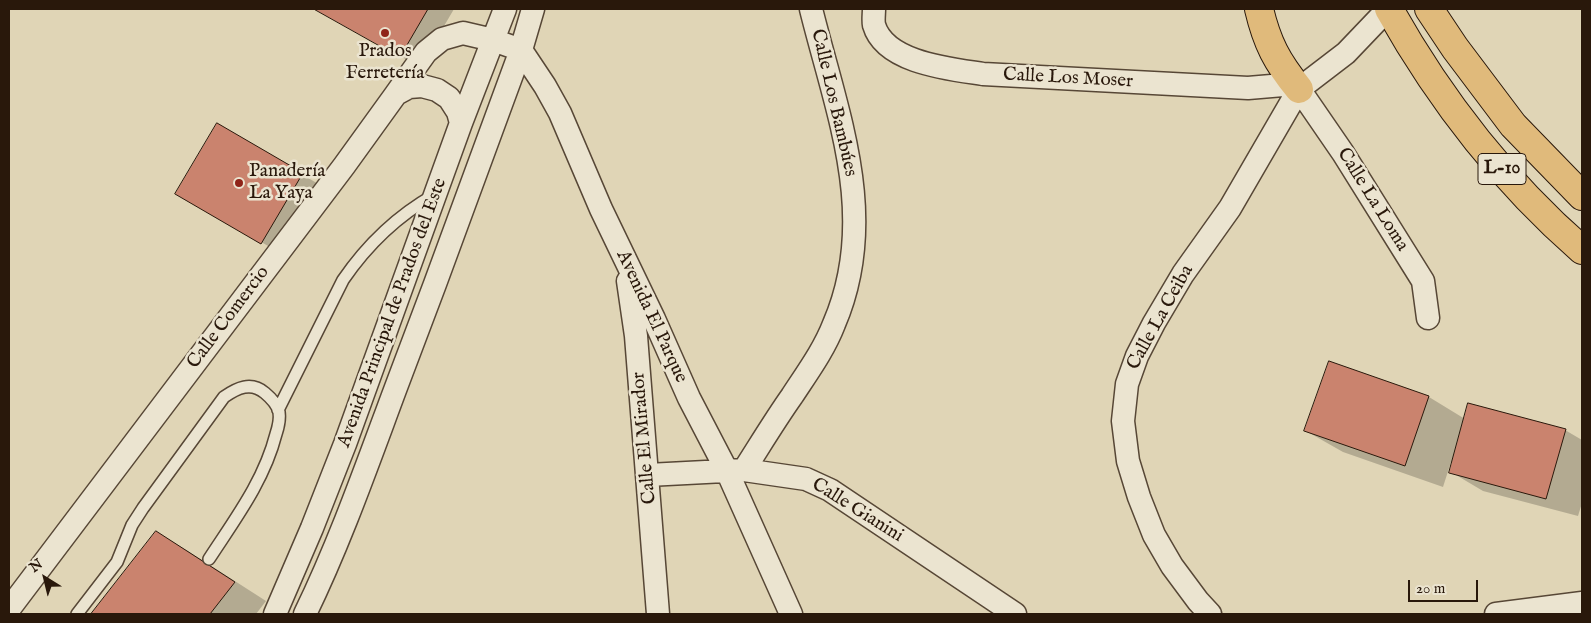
<!DOCTYPE html>
<html>
<head>
<meta charset="utf-8">
<style>
	body { margin:0 }
	#map { position:relative; width:1591px; height:623px; overflow:hidden; background:#e0d5b6; font-family:"IM FELL English",serif }
	canvas { display:block }
	.frame { position:absolute; inset:0; border:10px solid #29180b; pointer-events:none }
	.north { position:absolute; left:20px; top:553px; width:50px; height:50px; -webkit-text-stroke:4px #ebe4d0; paint-order:stroke; rotate:324deg; font-size:14px; font-weight:700; line-height:20px; text-align:center; color:#29180b }
	.north::after { content:''; display:block; margin:auto; width:18px; height:22px; background:#29180b; clip-path:polygon(50% 0,100% 100%,50% 72%,0 100%) }
	.scale { position:absolute; left:1408px; top:580px; width:70px; height:22px; box-sizing:border-box; border:2px solid #29180b; border-top:0; padding-left:6px; font-size:15px; line-height:18px; white-space:nowrap; color:#29180b; -webkit-text-stroke:4px #ebe4d0; paint-order:stroke }
</style>
</head>
<body>
<div id="map">
<canvas width="1591" height="623"></canvas>
<div class="frame"></div>
<div class="north">N</div>
<div class="scale">20 m</div>
</div>
<script>
const c = document.querySelector('canvas').getContext('2d');
c.lineJoin = 'round';
function fill(path, color) { c.fillStyle = color; c.fill(path, 'evenodd'); }
function trace(path, color, width, dash) { c.strokeStyle = color; c.lineWidth = width; c.lineCap = dash ? 'butt' : 'round'; c.setLineDash(dash || []); c.stroke(path); }
function drawText(font, color, halo, rows, align = 'center') {
  c.font = font + ' "IM FELL English",serif'; c.lineWidth = 5; c.setLineDash([]); c.textBaseline = 'middle'; c.strokeStyle = halo; c.fillStyle = color; for (const [text, x, y, turn = 0] of rows) {
    c.save(); c.translate(x, y); c.rotate((+turn || 0) * Math.PI / 180); c.textAlign = isNaN(turn) ? turn : align; if (halo) c.strokeText(text, 0, 0); c.fillText(text, 0, 0); c.restore();
  }
}
const shadow = new Path2D(`
	M 315,9 L 454,9 L 420,67 Z
	M 217,125 L 327,189 L 287,257 L 177,193 Z
	M 1329,363 L 1429,397 L 1465,419 L 1565,430 L 1582,440 L 1582,503 L 1578,516 L 1483,491 L 1451,472 L 1453,463 L 1451,462 L 1443,487 L 1343,452 L 1306,431 Z
	M 156,532 L 188,551 L 266,601 L 256,614 L 92,614 Z`);
const building = new Path2D(`
	M 314,9 L 428,9 L 400,57 Z
	M 217,123 L 303,173 L 261,244 L 175,194 Z
	M 1329,361 L 1429,396 L 1405,466 L 1304,431 Z
	M 1468,403 L 1566,429 L 1546,499 L 1449,473 Z
	M 156,531 L 235,582 L 210,614 L 91,614 Z`);
const service = new Path2D(`
	M 278,410 L 343,280 C 367,245 397,216 434,195
	M 77,614 L 117,562 L 132,525 L 143,508 L 224,397 C 237,388 251,381 265,393 C 271,398 277,404 279,412 C 280,418 278,428 276,434 C 264,481 235,519 209,559`);
const minor = new Path2D(`
	M 874,9 C 874,14 873,20 874,25 C 885,63 950,69 983,74 L 1248,88 L 1295,84
	M 1299,89 L 1343,153 L 1423,281 L 1428,318
	M 396,94 L 426,52 L 442,39 L 463,33 L 493,40 L 521,50 L 545,86 L 560,113 L 601,209 L 654,319 L 689,398 L 727,471 L 791,614
	M 628,281 L 636,336 L 658,614
	M 744,470 C 760,445 775,420 792,396 C 807,373 824,350 834,324 C 880,217 837,114 811,9
	M 648,475 L 744,470 L 806,479 L 830,490 L 1015,614
	M 9,609 L 344,166 L 396,94 L 409,87 L 422,86 L 437,90 L 449,98 L 458,112 L 461,123
	M 275,614 L 312,528 L 345,444 L 461,123 L 505,9
	M 305,614 C 340,542 367,465 395,390 C 438,277 480,163 521,50 L 533,9
	M 1210,614 L 1198,601 L 1172,566 L 1154,535 L 1139,497 L 1128,461 L 1123,421 L 1127,384 L 1137,356 L 1154,323 L 1183,274 L 1230,208 L 1299,89 L 1346,53 L 1388,9
	M 1496,614 L 1582,603`);
const motorway = new Path2D(`
	M 1259,9 C 1267,43 1277,62 1299,89
	M 1389,9 C 1439,98 1504,182 1582,250
	M 1429,9 L 1455,48 L 1513,125 L 1582,196`);
const markers = [
	[385,33,5,"#8f2418"],
	[239,183,5,"#8f2418"]
];
const shields = [
	[1502,169,48]
];
const shieldNames = [
	["L-10",1502,169]
];
const poiNames = [
	["Prados",385,52],
	["Ferretería",385,74],
	["Panadería",249,172,"left"],
	["La Yaya",249,194,"left"]
];
const streetNames = [
	["Calle Los Moser",1068,79,3],
	["Calle Los Bambúes",833,103,77],
	["Calle La Loma",1372,200,58],
	["Avenida Principal de Prados del Este",393,313,-70],
	["Avenida El Parque",651,317,65],
	["Calle Comercio",229,318,-53],
	["Calle La Ceiba",1161,318,-61],
	["Calle El Mirador",645,438,-95],
	["Calle Gianini",857,511,32]
];
fill(shadow, '#0003');
fill(building, '#ca836e');
trace(building, '#29180b', 1);
trace(service, '#574736', 14);
trace(minor, '#574736', 25);
trace(motorway, '#29180b', 30);
trace(service, '#ebe4d0', 11);
trace(minor, '#ebe4d0', 22);
trace(motorway, '#e0ba7b', 28);
for (const [x, y, r, color] of markers) { const dot = new Path2D(); dot.arc(x, y, r, 0, 2 * Math.PI); c.fillStyle = color; c.fill(dot); trace(dot, '#ebe4d0', 2); }
for (const [x, y, w] of shields) { const box = new Path2D(); box.roundRect(x - w / 2, y - 15.5, w, 31, 4); c.fillStyle = '#ebe4d0'; c.fill(box); trace(box, '#29180b', 1); }
drawText('bold 18px', '#29180b', null, shieldNames);
drawText('19px', '#29180b', '#ebe4d0', poiNames);
drawText('19px', '#29180b', '#ebe4d0', streetNames);
</script>
</body>
</html>
